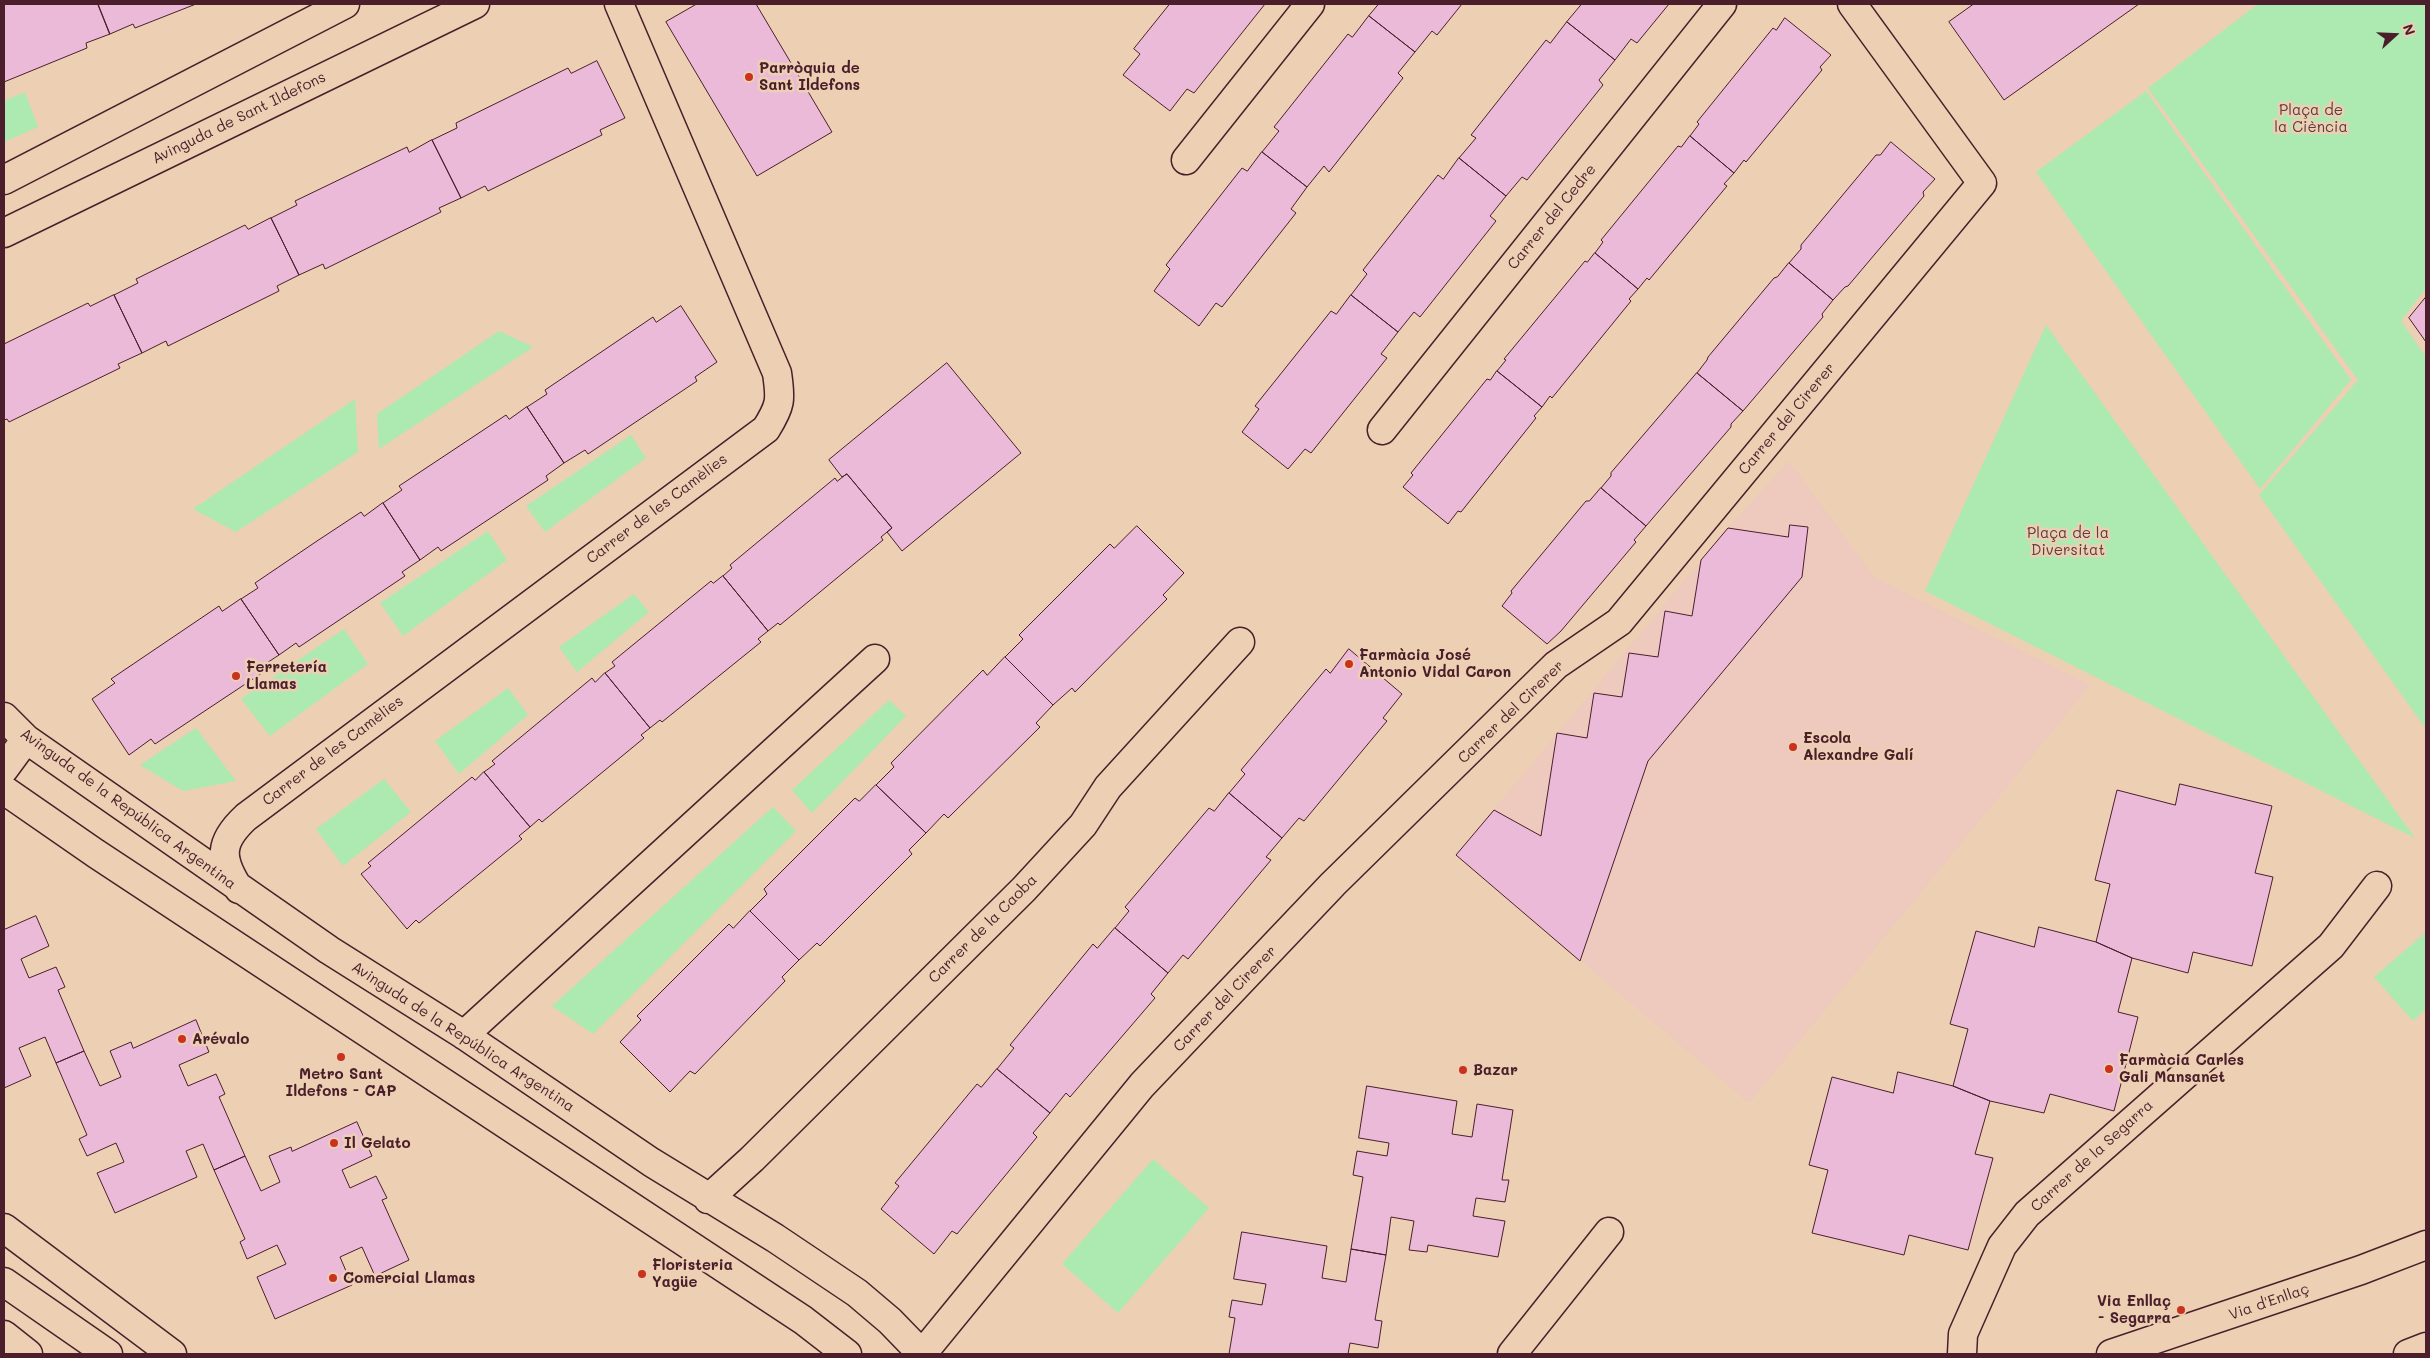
<!DOCTYPE html>
<html>
<head>
<meta charset="utf-8">
<style>
	body { margin:0 }
	#map { position:relative; width:2430px; height:1358px; overflow:hidden; background:#edcfb3; font-family:Mali,sans-serif }
	canvas { display:block }
	.frame { position:absolute; inset:0; border:5px solid #4a1f2b; pointer-events:none }
	.north { position:absolute; left:2370px; top:10px; width:50px; height:50px; -webkit-text-stroke:4px #edcfb3; paint-order:stroke; rotate:70deg; font-size:14px; font-weight:700; line-height:20px; text-align:center; color:#4a1f2b }
	.north::after { content:''; display:block; margin:auto; width:18px; height:22px; background:#4a1f2b; clip-path:polygon(50% 0,100% 100%,50% 72%,0 100%) }
</style>
</head>
<body>
<div id="map">
<canvas width="2430" height="1358"></canvas>
<div class="frame"></div>
<div class="north">N</div>
</div>
<script>
const c = document.querySelector('canvas').getContext('2d');
c.lineJoin = 'round';
function fill(path, color) { c.fillStyle = color; c.fill(path, 'evenodd'); }
function trace(path, color, width, dash) { c.strokeStyle = color; c.lineWidth = width; c.lineCap = dash ? 'butt' : 'round'; c.setLineDash(dash || []); c.stroke(path); }
function drawText(font, color, halo, rows, align = 'center') {
  c.font = font + ' Mali,sans-serif'; c.lineWidth = 5; c.setLineDash([]); c.textBaseline = 'middle'; c.strokeStyle = halo; c.fillStyle = color; for (const [text, x, y, turn = 0] of rows) {
    c.save(); c.translate(x, y); c.rotate((+turn || 0) * Math.PI / 180); c.textAlign = isNaN(turn) ? turn : align; if (halo) c.strokeText(text, 0, 0); c.fillText(text, 0, 0); c.restore();
  }
}
const built = new Path2D(`
	M 1789,461 L 1875,578 L 2090,685 L 1749,1103 L 1456,855 L 1728,528 Z`);
const green = new Path2D(`
	M 2258,4 L 2426,4 L 2426,288 L 2401,321 L 2426,357 L 2426,729 L 2259,495 L 2358,380 L 2148,88 Z
	M 2146,91 L 2351,380 L 2260,489 L 2036,172 Z
	M 25,92 L 38,127 L 4,142 L 4,101 Z
	M 2046,325 L 2415,838 L 1925,591 Z
	M 499,331 L 533,347 L 379,449 L 377,414 Z
	M 355,399 L 358,452 L 236,532 L 193,509 Z
	M 631,435 L 646,458 L 545,532 L 526,506 Z
	M 488,531 L 507,560 L 403,636 L 380,603 Z
	M 634,594 L 649,612 L 577,672 L 559,647 Z
	M 344,629 L 368,664 L 270,736 L 241,699 Z
	M 508,688 L 528,715 L 459,774 L 435,741 Z
	M 889,700 L 906,716 L 812,813 L 792,790 Z
	M 196,728 L 236,781 L 183,791 L 140,765 Z
	M 384,779 L 411,812 L 343,866 L 316,829 Z
	M 773,807 L 796,831 L 593,1034 L 552,1006 Z
	M 2426,932 L 2426,1009 L 2413,1021 L 2374,977 Z
	M 1153,1159 L 1209,1208 L 1118,1313 L 1062,1264 Z`);
const building = new Path2D(`
	M 4,4 L 98,4 L 110,34 L 86,43 L 87,48 L 4,82 Z
	M 98,4 L 196,4 L 135,28 L 133,24 L 110,34 Z
	M 697,4 L 756,4 L 832,132 L 757,176 L 666,22 Z
	M 1170,4 L 1265,4 L 1194,93 L 1187,89 L 1170,111 L 1123,75 L 1140,54 L 1134,49 Z
	M 1379,4 L 1462,4 L 1437,35 L 1432,31 L 1415,52 L 1369,16 Z
	M 1582,4 L 1669,4 L 1637,43 L 1631,39 L 1615,60 L 1567,22 Z
	M 1974,4 L 2139,4 L 2004,100 L 1949,22 Z
	M 1369,16 L 1415,52 L 1398,73 L 1403,78 L 1329,172 L 1324,166 L 1307,187 L 1262,152 L 1279,131 L 1274,127 L 1348,34 L 1352,37 Z
	M 1785,18 L 1831,55 L 1820,67 L 1822,70 L 1746,162 L 1744,160 L 1734,173 L 1690,136 L 1699,124 L 1697,122 L 1773,28 L 1776,30 Z
	M 1567,22 L 1615,60 L 1599,80 L 1603,85 L 1527,180 L 1522,177 L 1506,196 L 1459,158 L 1476,138 L 1471,135 L 1546,40 L 1550,43 Z
	M 597,61 L 625,118 L 600,130 L 602,135 L 488,191 L 485,186 L 461,198 L 432,140 L 457,128 L 456,123 L 568,68 L 571,73 Z
	M 1690,136 L 1734,173 L 1724,184 L 1727,186 L 1649,280 L 1647,278 L 1638,289 L 1595,253 L 1603,242 L 1601,240 L 1678,146 L 1681,147 Z
	M 432,140 L 461,198 L 439,208 L 441,212 L 325,269 L 323,264 L 299,275 L 271,218 L 297,205 L 295,201 L 407,147 L 409,152 Z
	M 1891,142 L 1935,179 L 1923,192 L 1924,196 L 1848,286 L 1845,287 L 1833,300 L 1789,263 L 1801,249 L 1801,245 L 1876,155 L 1880,155 Z
	M 1262,152 L 1307,187 L 1291,209 L 1296,213 L 1222,307 L 1216,303 L 1199,326 L 1154,291 L 1170,269 L 1166,265 L 1242,168 L 1247,171 Z
	M 1459,158 L 1506,196 L 1490,216 L 1496,221 L 1420,317 L 1414,312 L 1398,332 L 1351,295 L 1367,274 L 1363,270 L 1438,175 L 1443,179 Z
	M 271,218 L 299,275 L 277,286 L 279,291 L 168,346 L 166,341 L 142,353 L 114,295 L 138,283 L 136,279 L 245,225 L 248,229 Z
	M 1595,253 L 1638,289 L 1629,299 L 1631,301 L 1552,398 L 1550,396 L 1542,407 L 1497,371 L 1506,360 L 1504,359 L 1585,261 L 1587,262 Z
	M 1789,263 L 1833,300 L 1822,314 L 1823,317 L 1743,411 L 1697,373 L 1707,360 L 1708,357 L 1774,278 L 1777,277 Z
	M 114,295 L 142,353 L 118,364 L 120,368 L 9,422 L 7,419 L 4,420 L 4,344 L 88,303 L 90,306 Z
	M 1351,295 L 1398,332 L 1381,354 L 1387,358 L 1311,453 L 1305,449 L 1288,469 L 1242,432 L 1259,409 L 1255,406 L 1331,311 L 1336,314 Z
	M 2426,297 L 2426,342 L 2409,318 Z
	M 681,306 L 717,362 L 695,377 L 697,381 L 588,454 L 585,450 L 564,463 L 527,407 L 547,394 L 545,390 L 653,317 L 656,322 Z
	M 947,363 L 1021,453 L 902,551 L 887,532 L 892,528 L 847,474 L 842,477 L 829,460 Z
	M 1497,371 L 1542,407 L 1534,416 L 1536,418 L 1461,512 L 1458,511 L 1448,524 L 1403,487 L 1413,475 L 1411,473 L 1487,379 L 1490,380 Z
	M 1697,373 L 1743,411 L 1731,424 L 1731,427 L 1646,526 L 1601,488 L 1611,476 L 1611,473 Z
	M 527,407 L 564,463 L 546,476 L 548,480 L 441,551 L 438,547 L 420,560 L 383,503 L 402,490 L 399,486 L 506,415 L 509,419 Z
	M 847,474 L 892,528 L 881,537 L 883,540 L 780,625 L 778,623 L 768,631 L 723,576 L 732,568 L 730,565 L 835,478 L 837,481 Z
	M 1601,488 L 1646,526 L 1634,540 L 1636,542 L 1561,631 L 1547,644 L 1502,606 L 1512,593 L 1511,591 L 1586,501 L 1589,501 Z
	M 383,503 L 420,560 L 402,572 L 405,576 L 299,647 L 296,643 L 279,655 L 241,599 L 258,588 L 255,583 L 317,541 L 361,512 L 364,516 Z
	M 1790,525 L 1808,527 L 1802,577 L 1648,761 L 1580,961 L 1456,855 L 1494,810 L 1541,836 L 1557,733 L 1587,738 L 1594,693 L 1622,697 L 1629,653 L 1658,657 L 1665,611 L 1692,616 L 1701,560 L 1728,528 L 1788,537 Z
	M 1137,526 L 1184,573 L 1163,595 L 1167,599 L 1075,692 L 1072,688 L 1053,705 L 1005,657 L 1023,639 L 1019,635 L 1110,544 L 1114,548 Z
	M 723,576 L 768,631 L 758,639 L 761,642 L 662,722 L 660,720 L 650,728 L 605,673 L 615,666 L 612,662 L 711,581 L 713,583 Z
	M 241,599 L 279,655 L 259,668 L 262,673 L 155,744 L 151,739 L 129,755 L 92,699 L 115,683 L 111,679 L 219,606 L 222,611 Z
	M 1349,649 L 1402,694 L 1383,718 L 1387,721 L 1304,821 L 1299,818 L 1282,838 L 1229,793 L 1245,774 L 1241,770 L 1326,669 L 1330,673 Z
	M 1005,657 L 1053,705 L 1036,723 L 1040,727 L 948,818 L 944,814 L 926,833 L 876,785 L 894,767 L 891,763 L 983,670 L 987,675 Z
	M 605,673 L 650,728 L 641,735 L 644,738 L 542,822 L 539,819 L 530,827 L 484,772 L 495,764 L 492,761 L 592,678 L 595,682 Z
	M 484,772 L 530,827 L 519,836 L 522,839 L 419,923 L 416,920 L 407,929 L 361,874 L 371,866 L 368,863 L 472,777 L 475,780 Z
	M 2180,784 L 2272,806 L 2255,873 L 2273,877 L 2252,966 L 2193,952 L 2188,973 L 2132,958 L 2096,942 L 2110,884 L 2095,880 L 2117,790 L 2175,805 Z
	M 876,785 L 926,833 L 909,850 L 912,854 L 820,946 L 817,943 L 799,960 L 750,911 L 767,894 L 764,889 L 855,798 L 859,801 Z
	M 1229,793 L 1282,838 L 1266,857 L 1271,860 L 1188,959 L 1183,955 L 1168,973 L 1115,928 L 1129,911 L 1125,907 L 1209,808 L 1214,811 Z
	M 750,911 L 799,960 L 782,977 L 785,981 L 695,1074 L 690,1071 L 670,1092 L 620,1042 L 641,1020 L 637,1016 L 729,924 L 733,928 Z
	M 36,916 L 49,946 L 21,959 L 29,978 L 56,967 L 65,987 L 58,990 L 84,1051 L 56,1063 L 45,1037 L 19,1048 L 31,1076 L 4,1088 L 4,930 Z
	M 2039,927 L 2096,942 L 2132,958 L 2118,1012 L 2138,1017 L 2114,1111 L 2050,1094 L 2044,1113 L 1990,1101 L 1953,1086 L 1968,1029 L 1950,1024 L 1976,931 L 2034,947 Z
	M 1115,928 L 1168,973 L 1151,994 L 1155,998 L 1070,1097 L 1066,1093 L 1050,1113 L 997,1069 L 1014,1048 L 1010,1045 L 1093,944 L 1097,948 Z
	M 196,1020 L 209,1052 L 179,1065 L 188,1086 L 216,1074 L 225,1094 L 219,1097 L 245,1156 L 214,1170 L 203,1144 L 186,1151 L 197,1177 L 115,1213 L 97,1173 L 124,1162 L 116,1143 L 87,1156 L 79,1139 L 87,1135 L 56,1063 L 84,1051 L 100,1086 L 121,1077 L 110,1051 L 131,1042 L 133,1048 Z
	M 997,1069 L 1050,1113 L 1033,1133 L 1037,1137 L 957,1234 L 952,1231 L 934,1254 L 881,1209 L 899,1186 L 895,1183 L 977,1084 L 981,1087 Z
	M 1898,1072 L 1953,1086 L 1990,1101 L 1975,1154 L 1993,1158 L 1968,1250 L 1909,1235 L 1904,1255 L 1812,1233 L 1828,1170 L 1809,1165 L 1832,1077 L 1893,1093 Z
	M 1367,1086 L 1457,1101 L 1452,1134 L 1472,1137 L 1477,1104 L 1513,1110 L 1502,1180 L 1509,1180 L 1505,1202 L 1476,1198 L 1473,1216 L 1505,1221 L 1498,1257 L 1428,1245 L 1427,1252 L 1409,1250 L 1414,1221 L 1391,1217 L 1386,1255 L 1351,1249 L 1363,1177 L 1353,1175 L 1357,1151 L 1387,1156 L 1389,1143 L 1359,1138 Z
	M 357,1122 L 372,1156 L 342,1170 L 350,1188 L 376,1176 L 387,1198 L 382,1200 L 409,1260 L 375,1276 L 362,1247 L 340,1257 L 352,1285 L 275,1319 L 257,1277 L 286,1264 L 277,1245 L 247,1259 L 240,1242 L 245,1239 L 214,1170 L 245,1156 L 261,1191 L 280,1182 L 269,1156 L 291,1147 L 292,1151 Z
	M 1242,1232 L 1327,1246 L 1322,1278 L 1346,1282 L 1351,1249 L 1386,1255 L 1375,1320 L 1382,1321 L 1378,1348 L 1350,1343 L 1348,1354 L 1229,1354 L 1235,1318 L 1229,1317 L 1232,1300 L 1262,1305 L 1266,1284 L 1234,1279 Z`);
const pedestrian = new Path2D(`
	M 4,180 L 345,4
	M 4,1228 L 172,1354
	M 4,1335 L 28,1354`);
const minor = new Path2D(`
	M 1186,160 L 1310,4
	M 4,233 L 475,4
	M 1382,430 L 1722,4
	M 4,717 L 26,739 L 329,950 L 464,1035 L 651,1162 L 775,1238 L 857,1293 L 890,1321 L 922,1354
	M 4,769 L 26,739
	M 4,790 L 95,853 L 803,1320 L 847,1354
	M 239,889 C 219,858 219,842 246,817 L 766,429 C 781,405 781,400 777,373 L 619,4
	M 464,1035 L 875,659
	M 708,1199 L 752,1159 L 1024,889 L 1083,825 L 1108,787 L 1240,642
	M 4,1282 L 108,1354
	M 922,1354 L 1142,1085 L 1333,884 L 1556,665 L 1619,622 L 1982,183 L 1852,4
	M 1512,1354 L 1609,1232
	M 1962,1354 L 1963,1334 L 2002,1246 L 2027,1214 L 2331,946 L 2377,886
	M 2111,1354 L 2361,1270 L 2426,1245
	M 2408,1354 L 2426,1347`);
const markers = [
	[749,77,5,"#c8321e"],
	[1349,664,5,"#c8321e"],
	[236,676,5,"#c8321e"],
	[1793,747,5,"#c8321e"],
	[182,1039,5,"#c8321e"],
	[341,1057,5,"#c8321e"],
	[2109,1069,5,"#c8321e"],
	[1463,1070,5,"#c8321e"],
	[334,1143,5,"#c8321e"],
	[642,1274,5,"#c8321e"],
	[333,1278,5,"#c8321e"],
	[2181,1310,5,"#c8321e"]
];
const poiNames = [
	["Parròquia de",759,68],
	["Sant Ildefons",759,85],
	["Farmàcia José",1359,655],
	["Antonio Vidal Caron",1359,672],
	["Ferretería",246,667],
	["Llamas",246,684],
	["Escola",1803,738],
	["Alexandre Galí",1803,755],
	["Arévalo",192,1039],
	["Farmàcia Carles",2119,1060],
	["Gali Mansanet",2119,1077],
	["Bazar",1473,1070],
	["Metro Sant",341,1074,"center"],
	["Ildefons - CAP",341,1091,"center"],
	["Il Gelato",344,1143],
	["Floristeria",652,1265],
	["Yagüe",652,1282],
	["Comercial Llamas",343,1278],
	["Via Enllaç",2171,1301,"right"],
	["- Segarra",2171,1318,"right"]
];
const parkNames = [
	["Plaça de",2311,110],
	["la Ciència",2311,127],
	["Plaça de la",2068,533],
	["Diversitat",2068,550]
];
const streetNames = [
	["Avinguda de Sant Ildefons",239,118,-26],
	["Carrer del Cedre",1552,217,-51],
	["Carrer del Cirerer",1787,419,-50],
	["Carrer de les Camèlies",657,509,-37],
	["Carrer del Cirerer",1511,712,-44],
	["Carrer de les Camèlies",333,751,-37],
	["Avinguda de la República Argentina",128,809,36],
	["Carrer de la Caoba",983,929,-45],
	["Carrer del Cirerer",1225,999,-46],
	["Avinguda de la República Argentina",463,1037,33],
	["Carrer de la Segarra",2092,1156,-42],
	["Via d'Enllaç",2269,1302,-19]
];
fill(built, '#edc9be');
fill(green, '#aceab1');
fill(building, '#ecbad9');
trace(building, '#4a1f2b', 1);
trace(pedestrian, '#4a1f2b', 31);
trace(minor, '#4a1f2b', 31);
trace(pedestrian, '#edcfb3', 28);
trace(minor, '#edcfb3', 28);
for (const [x, y, r, color] of markers) { const dot = new Path2D(); dot.arc(x, y, r, 0, 2 * Math.PI); c.fillStyle = color; c.fill(dot); trace(dot, '#edcfb3', 2); }
drawText('bold 15px', '#4a1f2b', '#edcfb3', poiNames, 'left');
drawText('15px', '#593d3f', '#edcfb3', parkNames);
drawText('15px', '#4a1f2b', '#edcfb3', streetNames);
</script>
</body>
</html>
